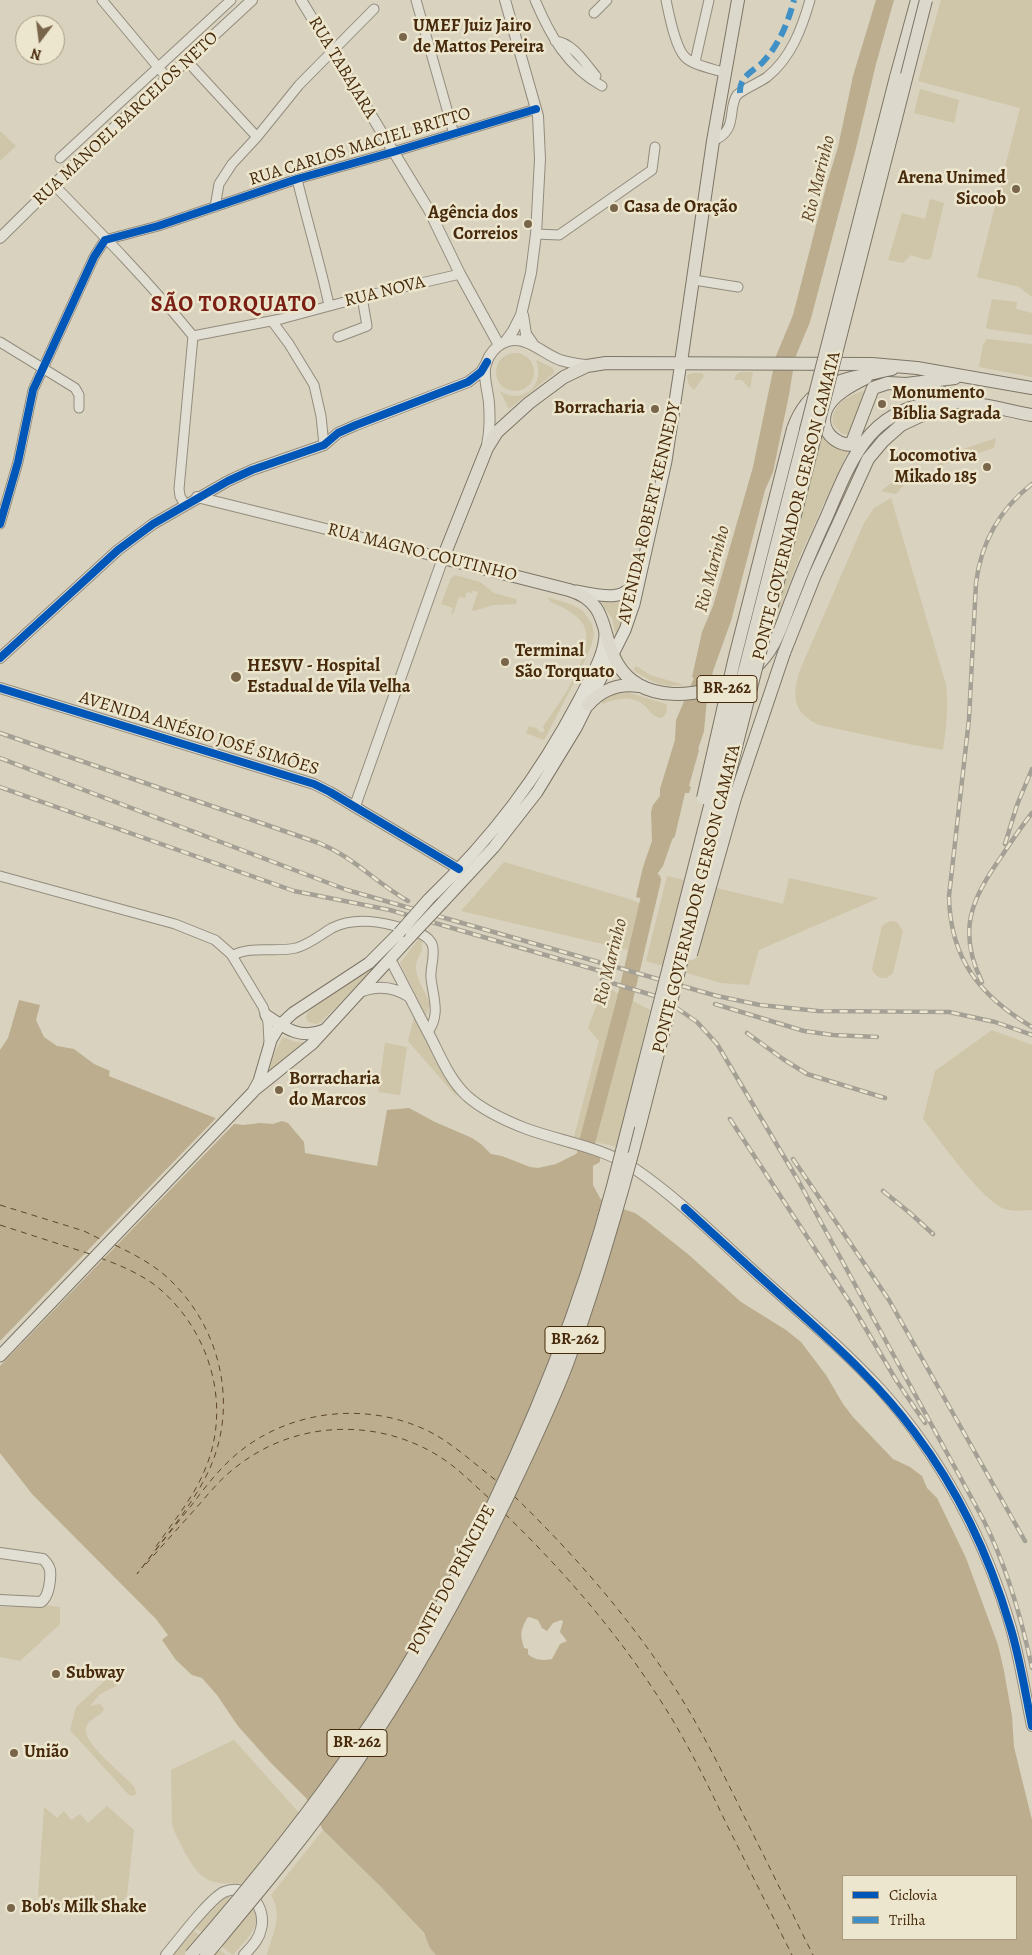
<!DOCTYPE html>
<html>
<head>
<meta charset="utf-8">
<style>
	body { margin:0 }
	#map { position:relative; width:1032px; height:1955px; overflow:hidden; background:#d8d2be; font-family:Alegreya,serif }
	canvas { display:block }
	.legend { position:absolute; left:842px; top:1875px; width:175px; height:65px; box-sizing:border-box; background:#ede6ce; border:1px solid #aa9b80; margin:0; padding:6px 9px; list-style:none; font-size:15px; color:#462a0b }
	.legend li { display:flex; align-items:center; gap:10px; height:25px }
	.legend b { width:25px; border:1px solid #aa9b80 }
	.north { position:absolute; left:15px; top:15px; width:50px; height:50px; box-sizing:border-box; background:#ede6ce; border:1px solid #aa9b80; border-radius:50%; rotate:195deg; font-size:14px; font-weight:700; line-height:20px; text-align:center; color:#462a0b }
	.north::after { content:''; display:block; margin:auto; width:18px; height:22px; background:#79654a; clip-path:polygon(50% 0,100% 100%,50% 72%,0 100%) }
</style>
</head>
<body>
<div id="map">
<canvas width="1032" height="1955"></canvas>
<ul class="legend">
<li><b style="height:6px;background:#0057b8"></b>Ciclovia</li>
<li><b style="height:6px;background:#4090c6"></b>Trilha</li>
</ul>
<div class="north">N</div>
</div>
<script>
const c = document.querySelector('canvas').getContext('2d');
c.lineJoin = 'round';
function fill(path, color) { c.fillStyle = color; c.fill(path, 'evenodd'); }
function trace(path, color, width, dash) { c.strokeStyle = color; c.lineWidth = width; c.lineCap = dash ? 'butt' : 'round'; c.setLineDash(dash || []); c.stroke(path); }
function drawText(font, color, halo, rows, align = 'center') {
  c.font = font + ' Alegreya,serif'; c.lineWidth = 5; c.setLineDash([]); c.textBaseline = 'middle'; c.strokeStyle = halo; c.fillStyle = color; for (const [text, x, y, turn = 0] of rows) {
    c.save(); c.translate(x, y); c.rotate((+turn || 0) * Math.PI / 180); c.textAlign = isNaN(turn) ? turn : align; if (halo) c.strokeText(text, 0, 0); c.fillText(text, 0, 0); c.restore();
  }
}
const green = new Path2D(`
	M 941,0 L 1032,0 L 1032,297 L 1019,287 L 977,277 L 1020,108 L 918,81 Z
	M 920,89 L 959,100 L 954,123 L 914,113 Z
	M 0,131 L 16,146 L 0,161 Z
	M 930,199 L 944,203 L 931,258 L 926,260 L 911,255 L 903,263 L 888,260 L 902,213 L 925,219 Z
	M 992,299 L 1017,302 L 1016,309 L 1032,313 L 1032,335 L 988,329 L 986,327 Z
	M 987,339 L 1032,344 L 1032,377 L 979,367 L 983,345 Z
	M496 372a19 19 0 1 1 38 0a19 19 0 1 1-38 0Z
	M 536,360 L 553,368 L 554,373 L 509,409 L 500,391 C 523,406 546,385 536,360 Z
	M 740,372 L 753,372 L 750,389 L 742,380 L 734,380 L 736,375 Z
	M 693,373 L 702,373 L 704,376 L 694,390 C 689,386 687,381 687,375 Z
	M 864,391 L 850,435 L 841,433 L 833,424 C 830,405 849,395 864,391 Z
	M 820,431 L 831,445 L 848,451 L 799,558 L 773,627 Z
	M 996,438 L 994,448 L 939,466 L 936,458 Z
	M 908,470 L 912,476 L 896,494 L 881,491 Z
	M 891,498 L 946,685 C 949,707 946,728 943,750 L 913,745 L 819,725 C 792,712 792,696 800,670 L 864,523 L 874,508 Z
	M 455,575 L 480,582 L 494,593 L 516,599 L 517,604 L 493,605 L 474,611 L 472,610 L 478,592 L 473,590 L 472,593 L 467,592 L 465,598 L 459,597 L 453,614 L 451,614 L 453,608 L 441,604 L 451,578 Z
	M 547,597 L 573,605 L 583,611 L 592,624 L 594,635 L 591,646 L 578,675 L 544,740 L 526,733 L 529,726 L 538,729 L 540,733 L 545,731 L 543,727 C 558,705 603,645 580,620 C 573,612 560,606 551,602 Z
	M 631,597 L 616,637 L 612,618 L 598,598 L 619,602 Z
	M 636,666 L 650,675 L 684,685 C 661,688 652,682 633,670 Z
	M 627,692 L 666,704 C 668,710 667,715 661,718 C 653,717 651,712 645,706 C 633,695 617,698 603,704 L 601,702 L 611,695 Z
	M 504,862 L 626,898 L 644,905 L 633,951 L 461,911 Z
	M 667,876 L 783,904 L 789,878 L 879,898 L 759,950 L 749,985 L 721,983 L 646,961 Z
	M 890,921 L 897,922 L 903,931 L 893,973 L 887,978 L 880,978 L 874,973 L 872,969 L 882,926 Z
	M 403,936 L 405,936 L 321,1022 L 316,1024 L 308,1022 L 306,1017 L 308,1012 L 359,975 Z
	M 420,937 C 426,954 416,954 416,968 C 416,981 427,993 430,1005 L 426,1016 L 400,963 Z
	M 604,986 L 650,1010 L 617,1147 L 574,1137 L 599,1041 L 588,1028 Z
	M 414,1017 L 437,1064 L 455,1090 L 456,1096 L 408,1041 Z
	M 992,1030 L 1032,1045 L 1032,1210 C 1023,1210 1014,1212 1005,1209 C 982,1201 940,1140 923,1119 L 935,1071 Z
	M 283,1037 L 295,1042 L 309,1042 L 267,1075 L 275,1051 Z
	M 385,1043 L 407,1047 L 400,1095 L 378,1092 Z
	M 46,1605 L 60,1607 L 60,1624 L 20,1661 L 0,1657 L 0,1607 L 26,1607 Z
	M 108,1678 L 118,1680 L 118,1685 L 100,1694 L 90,1706 L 100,1704 L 104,1709 C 101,1717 88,1718 86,1728 C 82,1744 125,1775 135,1788 L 136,1794 L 133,1796 L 128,1794 L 70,1730 L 76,1707 Z
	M 234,1740 L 301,1815 L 251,1884 C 212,1883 204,1887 184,1851 C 180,1841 173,1832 172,1822 L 171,1770 Z
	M 107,1806 L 134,1830 L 127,1896 L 119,1906 L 108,1909 L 44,1903 L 38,1896 L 44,1807 L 57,1818 L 64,1811 L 71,1820 L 80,1814 L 88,1823 Z
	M 323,1830 C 357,1864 392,1896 422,1932 C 428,1939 430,1948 436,1955 L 267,1955 C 272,1934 284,1917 271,1895 Z
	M 227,1897 C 235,1896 239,1898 245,1902 C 271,1919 245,1941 233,1955 L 196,1928 L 217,1904 Z
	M 194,1931 L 226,1955 L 173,1955 Z`);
const water = new Path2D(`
	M 876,0 L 894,0 L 876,64 L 856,148 L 810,322 L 795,358 L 789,395 L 773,472 L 765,490 L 731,621 L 713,671 L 707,698 L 704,731 L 698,749 L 699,750 L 689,786 L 691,787 L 689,793 L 685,793 L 675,836 L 672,840 L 663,866 L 655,877 L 650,901 L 636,897 L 643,867 L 652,841 L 651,812 L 653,805 L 660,796 L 660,789 L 675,740 L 676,720 L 694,678 L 692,677 L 702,632 L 713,606 L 753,467 L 776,356 L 793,315 L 827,183 L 838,147 L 853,76 Z
	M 19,1000 L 40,1005 L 36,1020 L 44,1037 L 57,1046 L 74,1049 L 94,1064 L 110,1071 L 109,1076 L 228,1123 L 243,1125 L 260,1123 L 273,1124 L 282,1121 L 288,1123 L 304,1142 L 305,1153 L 377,1166 L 387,1110 L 409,1108 L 435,1122 L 472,1138 L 481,1144 L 491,1154 L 502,1156 L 530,1167 L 538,1168 L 556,1164 L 576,1154 L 581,1149 L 600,1154 L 600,1162 L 593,1166 L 593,1185 L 600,1198 L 605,1203 L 635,1213 L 645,1220 L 689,1255 L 741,1302 L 786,1330 L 801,1342 L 826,1375 L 843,1404 L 853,1417 L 893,1459 L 910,1467 L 922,1476 L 927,1488 L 937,1498 L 966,1558 L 998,1645 L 1004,1671 L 1012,1716 L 1014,1747 L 1032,1820 L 1032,1955 L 436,1955 L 430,1948 L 424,1933 L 381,1887 L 323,1830 L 306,1798 L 271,1763 L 238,1726 L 217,1695 L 202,1678 L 192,1675 L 176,1660 L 162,1640 L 168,1635 L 156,1619 L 32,1494 L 0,1453 L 0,1050 L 8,1038 ZM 529,1617 L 538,1620 L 542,1628 L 547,1631 L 553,1623 L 561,1620 L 563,1621 L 560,1632 L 567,1641 L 560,1644 L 552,1659 C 543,1661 534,1660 528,1654 L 528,1649 L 524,1648 C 520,1633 520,1632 527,1618 ZM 843,1876 L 1016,1876 L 1016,1939 L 843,1939 Z`);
const pier = new Path2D(`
	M 110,1071 L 112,1072 L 112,1075 L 178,1102 L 236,1122 L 0,1366 L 0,1341 L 216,1118 L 109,1076 Z`);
const river = new Path2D(`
	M 585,1150 L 625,999 L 653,880`);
const ferry = new Path2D(`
	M 0,1205 L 84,1231 L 104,1241
	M 0,1225 L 90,1254
	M 115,1245 C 131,1253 147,1261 161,1272 C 218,1319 240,1400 210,1468 C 194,1504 161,1542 137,1574 C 155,1551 173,1528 191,1506 C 203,1490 215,1474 230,1460 C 284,1409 369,1399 434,1434 C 457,1447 477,1466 498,1482
	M 100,1258 C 120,1265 138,1273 155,1285 C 209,1328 232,1403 206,1467 C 194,1498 171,1524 153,1551
	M 514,1496 C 576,1556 634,1623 680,1696 C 704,1735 724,1775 744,1816 C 767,1862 790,1909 813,1955
	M 505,1514 C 565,1572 620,1636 664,1706 C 688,1744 707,1783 726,1823 C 748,1867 770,1911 792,1955
	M 146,1564 C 163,1545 180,1526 197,1507 C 210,1492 223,1476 240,1464 C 297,1421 376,1418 437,1455 C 457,1467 473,1484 490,1499`);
const minor = new Path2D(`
	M 102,0 L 168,79
	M 416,0 L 454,134
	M 535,0 C 550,35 567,67 602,86
	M 666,0 C 669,14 675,47 685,57 C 694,66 714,69 726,73
	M 594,13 L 607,0
	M 555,41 C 572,42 585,63 596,76
	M 187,61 L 257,137
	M 695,62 L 709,0
	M 713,141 C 739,130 727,109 737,95 C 743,89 759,83 767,77 C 791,58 802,28 810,0
	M 60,158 L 231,0
	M 297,179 C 307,221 320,263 329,305
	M 54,185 C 102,234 150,283 193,336
	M 215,207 L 219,184 L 232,164 L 257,137 L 299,85 L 374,9
	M 536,234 L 559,235 L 652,170 L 655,147
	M 694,280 L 738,287
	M 272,321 L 289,344 L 314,385 L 321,416 L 324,445
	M 193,336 L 281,319 L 374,294 L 460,274
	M 338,337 L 367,326 L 362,297
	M 0,342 L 75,388 L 79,395 L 79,408
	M 185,505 L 180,496 L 179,489 L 193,336
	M 0,524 L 18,462 L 33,390 L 94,257 L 105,240 L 158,226 L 297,179 L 393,152 L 536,109
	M 0,876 L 175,924 L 215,940 L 231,954 L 263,1007 L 268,1022 L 269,1043
	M 232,956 C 250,945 275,953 296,948 C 310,944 320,935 332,928 C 355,916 383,922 406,929 C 416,932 427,934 432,944 C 436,954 430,967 431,978 C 433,997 441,1014 428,1032`);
const tertiary = new Path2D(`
	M 301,0 L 429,210 L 460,274 L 499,345
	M 0,238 L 77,162 L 252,0
	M 523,315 L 526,334 L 533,344
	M 505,342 L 513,331 L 521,315 L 531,273 L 536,234 L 540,159 L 538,116 L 505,0
	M 487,445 C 490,431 490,417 489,403 C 488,392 484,380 485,369 C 486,360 491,352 498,346 C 521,329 539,352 560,360 C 570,363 580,365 590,365
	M 197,497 L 443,558 L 355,806
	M 0,658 L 118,550 L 153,524 L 228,481 L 252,470 L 324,445 L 338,433 L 356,425 L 468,382 L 481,372 L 487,362
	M 0,688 L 314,784 L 330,792 L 459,869
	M 390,959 C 404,985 417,1012 431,1038 C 441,1058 450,1080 467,1096 C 484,1111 506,1121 527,1129 C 563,1142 602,1147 635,1169 C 682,1201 723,1244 766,1282 C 805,1317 845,1351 881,1390 C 941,1457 986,1541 1011,1628 C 1020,1660 1025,1693 1032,1726
	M 360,992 C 377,985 394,987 410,997
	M 0,1553 L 43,1559 C 46,1562 49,1565 50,1570 C 51,1579 49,1597 41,1602 L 0,1600
	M 166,1955 C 178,1941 210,1898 224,1892 C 247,1882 267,1907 261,1929 C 259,1940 251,1947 244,1955`);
const secondary = new Path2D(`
	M 576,591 C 599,595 624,604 638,579
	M 428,900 C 493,837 538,778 580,698 C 590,678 606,654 605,631
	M 442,903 L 494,847 L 537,792 L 576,728 L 625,630 L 634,604 L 666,461 L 681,362
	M 266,1015 C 285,1028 300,1040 324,1030
	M 256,1089 L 312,1044 L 411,936
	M 0,1356 L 253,1092 L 259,1081 L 271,1040 L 280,1025 L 293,1013 L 369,963 L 399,933`);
const primary = new Path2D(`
	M 896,77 L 917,0
	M 681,362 L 713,141 L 738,0
	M 916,386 L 962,398
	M 793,429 C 810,380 848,379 892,369
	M 863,442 C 842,452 817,433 826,410 C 832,395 852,385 866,378
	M 857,444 L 853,440 L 873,388 L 888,383 L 906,384 L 955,378
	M 784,653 L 815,575 L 868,459 L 883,441 L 901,425 L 935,409
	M 754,668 C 777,649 782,622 793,596 C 803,569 815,542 827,516 C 852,457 871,404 946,402 C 975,401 1004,410 1032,415
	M 737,679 C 701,698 641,705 617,663 C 600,634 610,602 569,590 L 443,558 L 487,448 L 497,432 L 529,403 L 564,377 L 587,366 L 606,363 L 872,364 L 917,368 L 1032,388
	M 588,705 C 601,690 619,683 639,686
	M 631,1158 L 640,1124`);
const rail = new Path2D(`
	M 1032,484 C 1000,509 981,543 976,583 L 969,719 L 949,896 C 950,959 980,996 1032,1027
	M 0,733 L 319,843 C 355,858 376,883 408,901
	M 0,758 L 347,890 L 717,996 L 760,1005 L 818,1011 L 949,1012 L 995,1022 L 1032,1035
	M 0,787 L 294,891 L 390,910 L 604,972
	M 1005,844 L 1017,805 L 1032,769
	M 602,980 L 662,998 L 697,1022 L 717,1044 L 799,1182 L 983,1519 C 1007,1567 1021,1616 1032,1668
	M 982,982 C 957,931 971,900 1001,857 C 1011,842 1021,827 1032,813
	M 715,1004 L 804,1031 L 833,1035 L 877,1037
	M 747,1033 L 783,1059 L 807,1074 L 885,1098
	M 730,1119 L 853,1307 L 896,1380 L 925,1423
	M 793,1159 L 889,1300 L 1025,1541
	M 883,1191 L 910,1213 L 933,1234`);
const secondaryBridge = new Path2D(`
	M 399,933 L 428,900
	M 411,936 L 442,903`);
const primaryBridge = new Path2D(`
	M 703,798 L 734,661 L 793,429
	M 691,954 L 735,798 L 784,653
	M 640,1124 L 926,0
	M 191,1955 C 252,1885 309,1814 361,1738 C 403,1678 438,1614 471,1549 C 531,1431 579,1314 613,1186 L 896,77
	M 206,1955 C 256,1895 306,1836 350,1772 C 409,1686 460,1595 505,1502 C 527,1456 549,1411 567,1364 C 592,1296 612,1228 631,1158`);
const quiet = new Path2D(`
	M 740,93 C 739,77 752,72 762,63 C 779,45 788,23 794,0`);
const cycleway = new Path2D(`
	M 0,524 L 18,462 L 33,390 L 94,257 L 105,240 L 158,226 L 297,179 L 393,152 L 536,109
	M 0,658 L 118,550 L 153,524 L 228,481 L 252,470 L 324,445 L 338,433 L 356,425 L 468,382 L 481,372 L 487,362
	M 0,688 L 314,784 L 330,792 L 459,869
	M 685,1208 C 723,1243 761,1278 800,1313 C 841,1350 882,1388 915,1433 C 958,1490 990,1558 1010,1626 C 1020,1658 1025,1692 1032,1726`);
const markers = [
	[403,37,5,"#79654a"],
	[1016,189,5,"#79654a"],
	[614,208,5,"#79654a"],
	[528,224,5,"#79654a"],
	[882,404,5,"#79654a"],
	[655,409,5,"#79654a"],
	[987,467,5,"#79654a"],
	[505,662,5,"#79654a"],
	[236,677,6,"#79654a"],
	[279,1090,5,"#79654a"],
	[56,1674,5,"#79654a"],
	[14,1753,5,"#79654a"],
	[11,1908,5,"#79654a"]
];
const shields = [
	[727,689,60],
	[575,1340,60],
	[357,1743,60]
];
const shieldNames = [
	["BR-262",727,689],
	["BR-262",575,1340],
	["BR-262",357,1743]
];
const poiNames = [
	["UMEF Juiz Jairo",413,27],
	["de Mattos Pereira",413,48],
	["Arena Unimed",1006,179,"right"],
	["Sicoob",1006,200,"right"],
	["Casa de Oração",624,208],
	["Agência dos",518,214,"right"],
	["Correios",518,235,"right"],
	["Monumento",892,394],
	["Bíblia Sagrada",892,415],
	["Borracharia",645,409,"right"],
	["Locomotiva",977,457,"right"],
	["Mikado 185",977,478,"right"],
	["Terminal",515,652],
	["São Torquato",515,673],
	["HESVV - Hospital",247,667],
	["Estadual de Vila Velha",247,688],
	["Borracharia",289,1080],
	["do Marcos",289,1101],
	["Subway",66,1674],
	["União",24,1753],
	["Bob's Milk Shake",21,1908]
];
const streetNames = [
	["RUA TABAJARA",342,68,59],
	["RUA MANOEL BARCELOS NETO",126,119,-43],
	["RUA CARLOS MACIEL BRITTO",360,147,-17],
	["RUA NOVA",385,292,-14],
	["PONTE GOVERNADOR GERSON CAMATA",797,506,-76],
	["AVENIDA ROBERT KENNEDY",650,513,-77],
	["RUA MAGNO COUTINHO",422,553,14],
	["AVENIDA ANÉSIO JOSÉ SIMÕES",199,734,17],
	["PONTE GOVERNADOR GERSON CAMATA",697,899,-76],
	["PONTE DO PRÍNCIPE",452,1580,-62]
];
const waterNames = [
	["Rio Marinho",819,179,-76],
	["Rio Marinho",713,569,-75],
	["Rio Marinho",611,962,-76]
];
const districtNames = [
	["SÃO TORQUATO",234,306]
];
fill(green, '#cfc5a8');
fill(water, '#bbad8e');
fill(pier, '#d8d2be');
trace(river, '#bbad8e', 16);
trace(ferry, '#604727', 1, [6, 5]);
trace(minor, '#938c7d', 11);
trace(tertiary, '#938c7d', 12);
trace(secondary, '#7d7566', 13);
trace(primary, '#7d7566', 14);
trace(minor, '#e1ded4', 9);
trace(tertiary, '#e1ded4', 10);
trace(secondary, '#e1ded4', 11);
trace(primary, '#dcd9cc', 12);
trace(rail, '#a5a095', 4.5);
trace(rail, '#ede6ce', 2.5, [8]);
trace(secondaryBridge, '#7d7566', 13, []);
trace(primaryBridge, '#7d7566', 14, []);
trace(secondaryBridge, '#e1ded4', 11);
trace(primaryBridge, '#dcd9cc', 12);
trace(quiet, '#4090c6', 6, [12, 6]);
trace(cycleway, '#0057b8', 8);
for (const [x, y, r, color] of markers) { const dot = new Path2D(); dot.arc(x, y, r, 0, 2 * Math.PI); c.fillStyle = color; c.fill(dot); trace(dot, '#ede6ce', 2); }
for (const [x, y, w] of shields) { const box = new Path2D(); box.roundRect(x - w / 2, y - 13.5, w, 27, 4); c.fillStyle = '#ede6ce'; c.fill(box); trace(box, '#462a0b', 1); }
drawText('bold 16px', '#462a0b', null, shieldNames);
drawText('bold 18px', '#462a0b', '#ede6ce', poiNames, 'left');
drawText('18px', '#462a0b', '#ede6ce', streetNames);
drawText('italic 19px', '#604727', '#ede6ce', waterNames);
c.letterSpacing = '1px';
drawText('bold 22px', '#7a1f14', '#ede6ce', districtNames);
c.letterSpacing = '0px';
</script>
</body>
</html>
